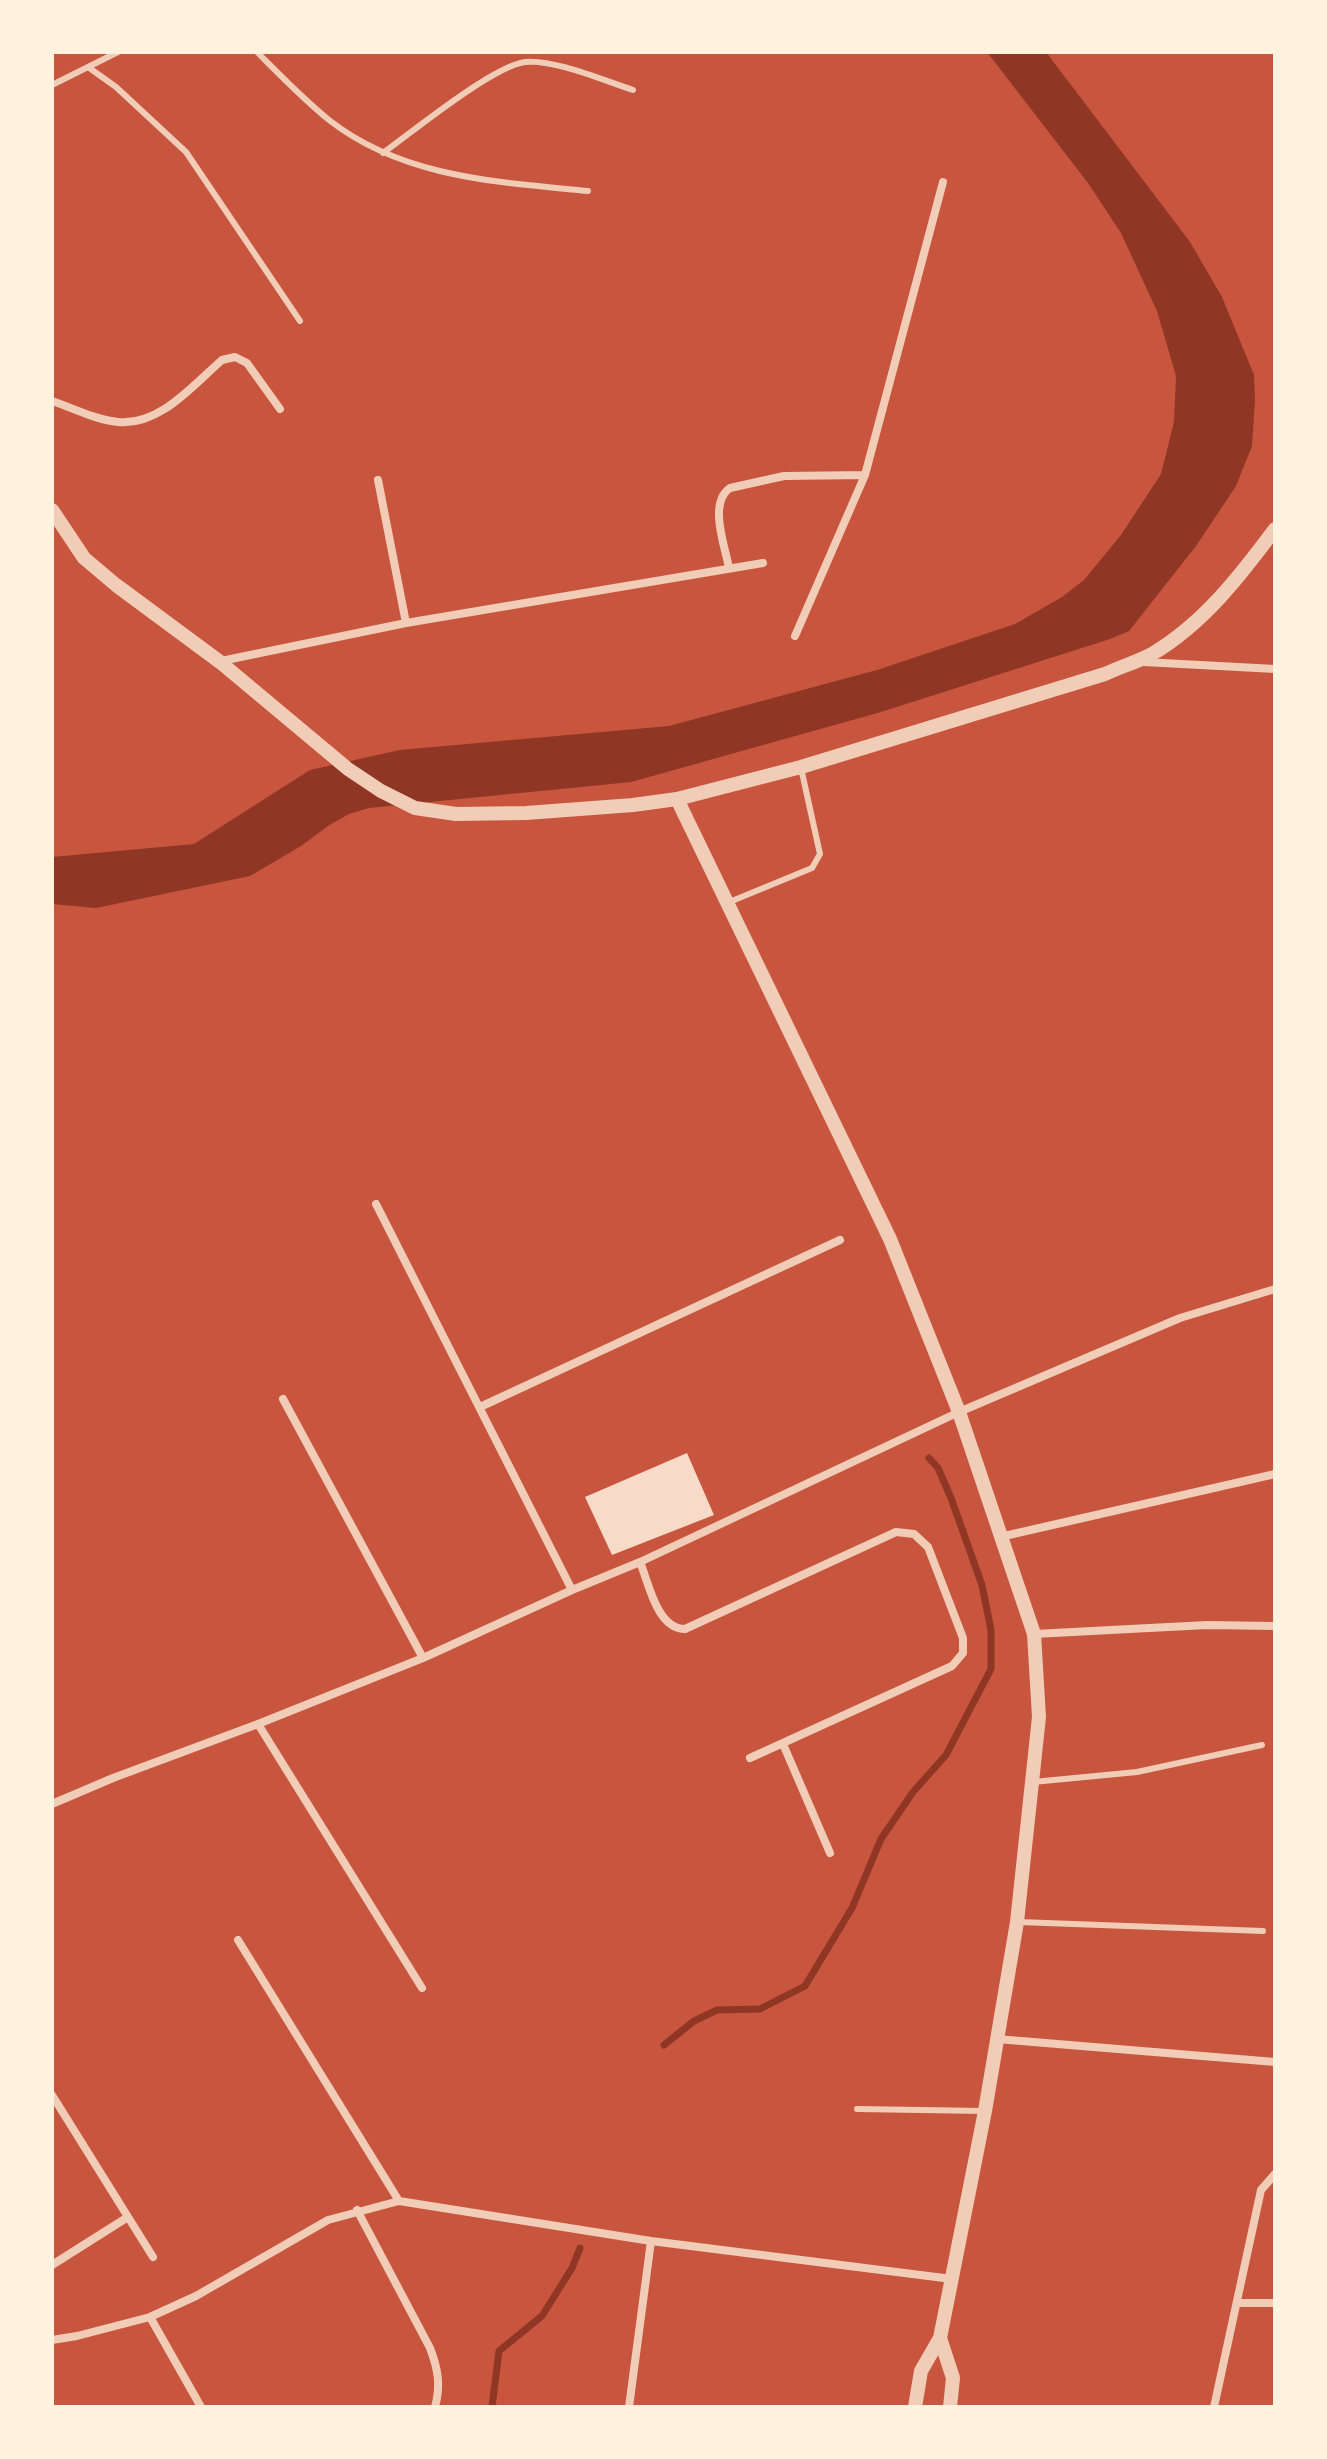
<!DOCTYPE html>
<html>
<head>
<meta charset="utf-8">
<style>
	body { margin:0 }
	#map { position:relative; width:1327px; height:2459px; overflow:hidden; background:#c8553d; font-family:"Noto Sans",sans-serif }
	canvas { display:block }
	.frame { position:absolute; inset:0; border:54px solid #fff3e0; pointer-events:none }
</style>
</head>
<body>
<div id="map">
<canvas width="1327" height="2459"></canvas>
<div class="frame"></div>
</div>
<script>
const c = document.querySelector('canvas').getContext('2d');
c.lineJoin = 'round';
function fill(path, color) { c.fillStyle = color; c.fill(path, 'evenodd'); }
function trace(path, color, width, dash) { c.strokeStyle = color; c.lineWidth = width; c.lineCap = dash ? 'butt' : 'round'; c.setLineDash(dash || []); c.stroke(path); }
const water = new Path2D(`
	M 987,52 L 1046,52 L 1190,242 L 1222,297 L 1254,375 L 1255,400 L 1252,446 L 1236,486 L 1196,546 L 1129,631 L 1110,639 L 881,712 L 631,782 L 369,808 L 349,814 L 328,826 L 301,846 L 250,876 L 96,908 L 52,904 L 52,857 L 194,844 L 310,770 L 400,750 L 669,726 L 877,670 L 1015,624 L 1062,597 L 1084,580 L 1121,535 L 1161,474 L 1174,422 L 1176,376 L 1157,311 L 1121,233 L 1088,183 Z`);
const stream = new Path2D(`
	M 664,2045 L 694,2021 L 717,2010 L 760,2009 L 805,1986 L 852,1908 L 881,1839 L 913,1792 L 946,1755 L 991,1669 L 991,1630 L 982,1585 L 951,1498 L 938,1468 L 929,1458
	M 492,2407 L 499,2351 L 542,2316 L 572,2268 L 580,2248`);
const building = new Path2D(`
	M 687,1453 L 714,1515 L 612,1555 L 585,1497 Z`);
const service = new Path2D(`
	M 257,52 C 280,75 303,99 329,120 C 403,178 498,182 588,191
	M 88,67 L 116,87 L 186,152 L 300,321
	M 52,85 L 118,52
	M 383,153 C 412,132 493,66 525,62 C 554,59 605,81 633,90
	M 727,903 L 812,868 L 820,854 L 801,768
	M 1033,1782 L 1137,1772 L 1262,1745
	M 1019,1922 L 1263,1931
	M 857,2109 L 985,2111`);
const minor = new Path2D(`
	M 52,401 C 73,408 96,420 118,422 C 160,426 193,385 222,360 L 235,357 L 247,363 L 280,409
	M 378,480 L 406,623
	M 729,568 C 725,546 708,503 730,488 L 784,476 L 865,475
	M 795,636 L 865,475 L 943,182
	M 221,661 L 406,623 L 763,563
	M 1144,662 L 1275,669
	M 376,1204 L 572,1590
	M 283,1399 L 423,1658
	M 480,1407 L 840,1240
	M 1000,1537 L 1275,1474
	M 640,1562 C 649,1584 657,1629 685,1629 L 896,1532 L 914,1534 L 928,1547 L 963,1638 L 963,1653 L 952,1666 L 750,1758
	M 1034,1634 L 1207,1625 L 1275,1626
	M 258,1724 L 422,1988
	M 783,1744 L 830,1853
	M 52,1804 L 113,1778 L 258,1724 L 423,1658 L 572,1590 L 640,1562 L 959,1412 L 1180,1318 L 1275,1289
	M 238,1940 L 399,2201
	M 997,2039 L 1275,2062
	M 52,2095 L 153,2257
	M 357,2210 L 430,2348 C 438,2369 441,2385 435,2407
	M 52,2265 L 128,2217
	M 1238,2303 L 1275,2303
	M 150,2317 L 201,2407
	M 52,2340 L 77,2336 L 150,2317 L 196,2296 L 328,2220 L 399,2201 L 651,2241 L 952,2279
	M 629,2407 L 651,2241
	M 1214,2407 L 1261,2190 L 1275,2174`);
const tertiary = new Path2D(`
	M 52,510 L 84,558 L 116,585 L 220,662 L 348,769 L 381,791 L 415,808 L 456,814 L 526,813 L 633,805 L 677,799 L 801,767 L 1105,674 C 1120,667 1137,662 1152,654 C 1203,624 1240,576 1275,529
	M 677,799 L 890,1239 L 959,1412 L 1034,1634 L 1039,1717 L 1017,1922 L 985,2111 L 940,2338 L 953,2378 L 950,2407
	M 915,2407 L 921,2371 L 940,2338`);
fill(water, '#8f3625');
trace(stream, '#8f3625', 7);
fill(building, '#f7dbc8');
trace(service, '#f1ccb7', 6);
trace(minor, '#f1ccb7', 8);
trace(tertiary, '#f1ccb7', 14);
</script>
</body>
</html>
